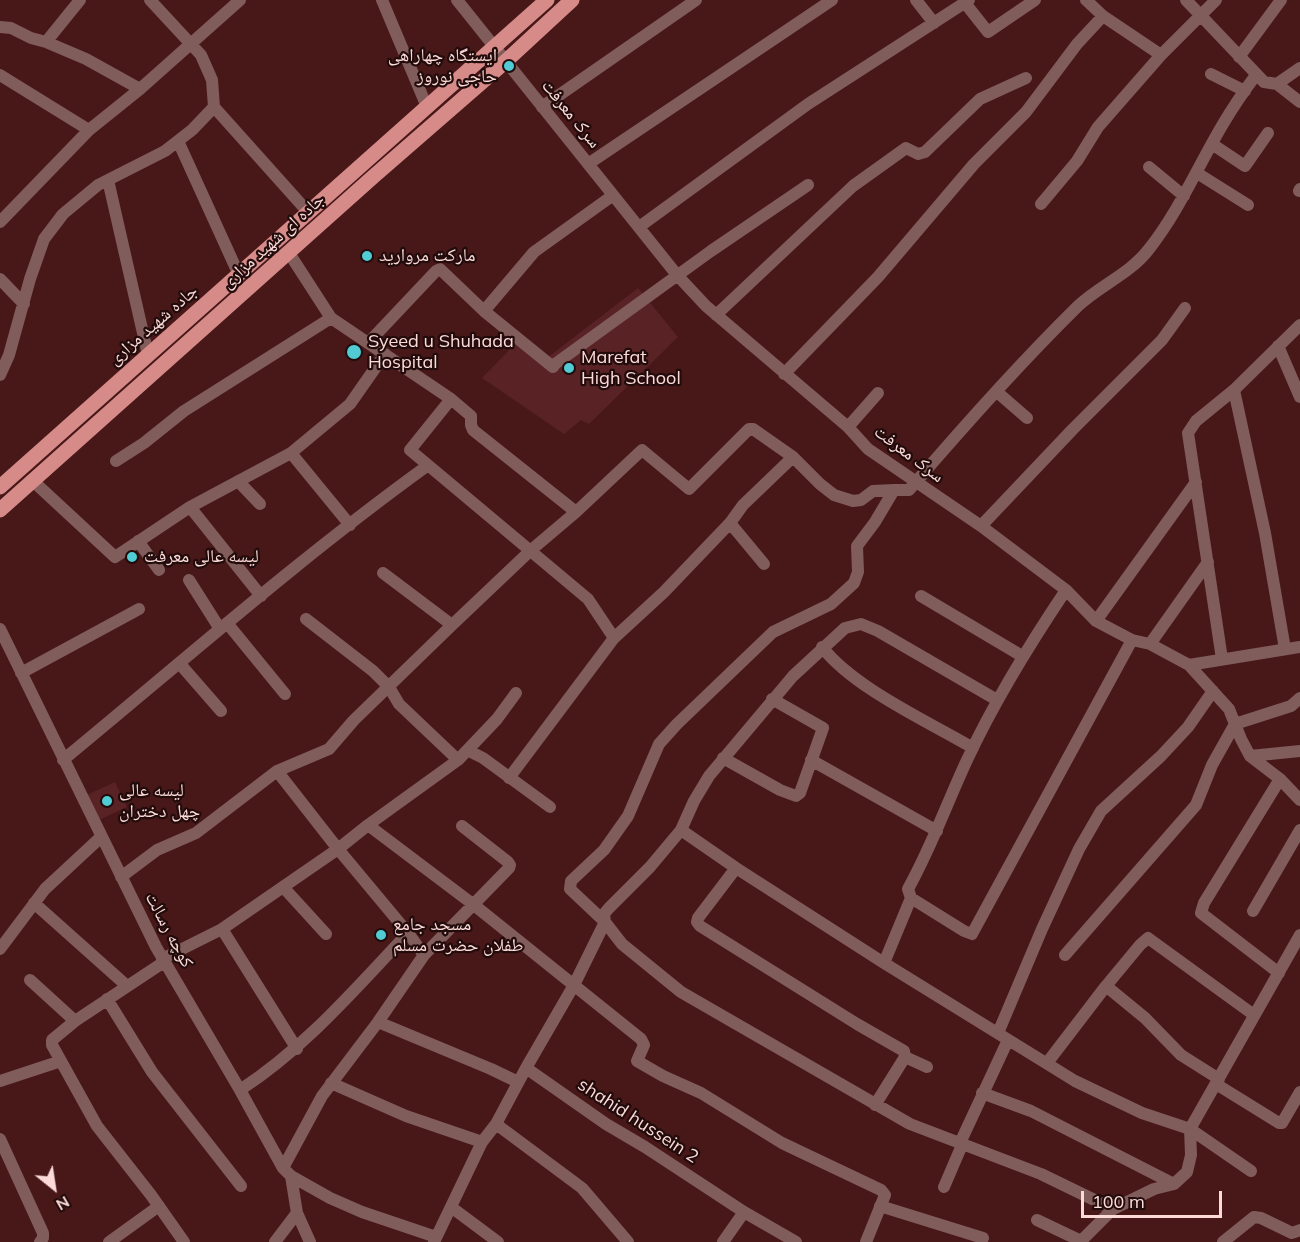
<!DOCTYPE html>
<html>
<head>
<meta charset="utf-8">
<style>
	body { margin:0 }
	#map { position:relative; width:1300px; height:1242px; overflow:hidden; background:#481819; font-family:Mulish,sans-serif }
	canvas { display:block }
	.north { position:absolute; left:24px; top:1158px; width:60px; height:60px; -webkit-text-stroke:4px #210b0b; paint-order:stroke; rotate:150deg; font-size:16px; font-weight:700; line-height:24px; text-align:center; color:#fbdad8 }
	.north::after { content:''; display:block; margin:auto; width:21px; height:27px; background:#fbdad8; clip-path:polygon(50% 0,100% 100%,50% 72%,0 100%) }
	.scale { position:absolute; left:1081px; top:1191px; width:141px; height:27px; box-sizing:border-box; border:3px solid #fbdad8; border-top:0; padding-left:8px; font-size:18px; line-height:21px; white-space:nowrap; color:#fbdad8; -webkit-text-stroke:4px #210b0b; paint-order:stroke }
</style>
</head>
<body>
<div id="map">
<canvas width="1300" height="1242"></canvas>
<div class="north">N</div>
<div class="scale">100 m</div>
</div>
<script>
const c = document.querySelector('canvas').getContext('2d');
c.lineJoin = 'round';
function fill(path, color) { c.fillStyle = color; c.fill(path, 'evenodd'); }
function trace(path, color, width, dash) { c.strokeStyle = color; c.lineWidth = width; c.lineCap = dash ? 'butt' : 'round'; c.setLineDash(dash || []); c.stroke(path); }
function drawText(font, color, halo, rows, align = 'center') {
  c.font = font + ' Mulish,"Noto Naskh Arabic",sans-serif'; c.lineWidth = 4.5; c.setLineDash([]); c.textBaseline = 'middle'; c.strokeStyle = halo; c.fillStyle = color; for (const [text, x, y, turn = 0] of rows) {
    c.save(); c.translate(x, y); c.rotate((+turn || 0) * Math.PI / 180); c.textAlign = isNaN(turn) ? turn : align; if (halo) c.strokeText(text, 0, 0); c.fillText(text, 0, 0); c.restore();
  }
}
const built = new Path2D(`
	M 638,288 L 678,337 L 589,424 L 581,420 L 564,434 L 482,378 L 523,336 L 547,358 Z
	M 115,782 L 127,807 L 99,820 L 87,795 Z`);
const minor = new Path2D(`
	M 150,0 L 201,55 L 212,80 L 214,107 L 308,212
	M 382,0 L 427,107
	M 457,0 L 677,275 L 706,306 L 848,427 L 868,449 L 981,526 L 1066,590 L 1096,621 L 1132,640 L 1150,644 L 1189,665 L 1229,709 L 1241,739 L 1250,756 L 1280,779 L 1300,800
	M 916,0 L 934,23
	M 1086,0 L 1103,16 L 1161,55
	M 1186,0 L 1264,82 L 1277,84 L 1300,68
	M 965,3 L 988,32 L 1035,0
	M 0,27 L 11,28 L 31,38 L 46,42 L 86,59 L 140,89
	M 46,42 L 80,0
	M 1239,57 L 1281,0
	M 1211,74 L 1245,91
	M 0,75 L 89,130
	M 1277,84 L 1300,102
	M 542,107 L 696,0
	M 178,141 L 239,275
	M 1212,144 L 1245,166 L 1268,133
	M 588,164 L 832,0
	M 1149,167 L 1184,196
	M 1197,173 L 1248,205
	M 108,180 L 148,355
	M 1299,191 L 1300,189
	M 1041,204 L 1077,161 L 1098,127 L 1161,55 L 1216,0
	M 0,222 L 89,130 L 140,89 L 240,0
	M 639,227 L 808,104 L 969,0
	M 289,253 L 331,318 L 451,399 L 471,416 L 471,425 L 473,430 L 576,512
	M 0,279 L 24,304
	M 484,311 L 534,252 L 612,196
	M 716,315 L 853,186 L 906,148 L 918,154 L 925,152 L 980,99 L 1026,78
	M 369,342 L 436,271 L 440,269 L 484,311 L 553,367 L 555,364 L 711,251 L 808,185
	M 1278,346 L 1300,397
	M 784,374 L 878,277 L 974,164 L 1026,112 L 1077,44 L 1103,16
	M 0,375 L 9,355 L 30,279 L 44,239 L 63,214 L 98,185 L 165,151 L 192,130 L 214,107
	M 1234,390 L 1265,533 L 1285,649
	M 997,392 L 1027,418
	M 451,399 L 410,450 L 588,599 L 614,638
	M 848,427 L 878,393
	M 291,453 L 350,525
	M 116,461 L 144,443 L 184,411 L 331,318
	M 33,481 L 115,557 L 190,507 L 291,453 L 350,404 L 385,354
	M 238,481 L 260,504
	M 190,507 L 261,596
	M 730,523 L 764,564
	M 981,526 L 1073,429 L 1162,340 L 1185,308
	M 138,541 L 159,570
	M 383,573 L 452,625
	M 189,580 L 220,629
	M 1066,590 C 1029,645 995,700 967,760 C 947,803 931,848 908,889 L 911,898 L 964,931 L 972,934 L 1132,640
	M 921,596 L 1022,656
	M 306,619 L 373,671 L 389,687 L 399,704 L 458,760
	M 1096,621 L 1196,482
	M 227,623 L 285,694
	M 0,629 L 156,947 L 240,1090 L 283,1168 L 291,1176 L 297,1213 L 310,1242
	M 1150,644 L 1208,562
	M 822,647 C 854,688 927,721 973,748
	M 1222,659 L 1188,433 L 1196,421 L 1234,390 L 1300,325
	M 180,664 L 221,711
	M 1189,665 L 1300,647
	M 21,673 L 139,609
	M 469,751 L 483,758 L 550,807
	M 1250,756 L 1300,751
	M 723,758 L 780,790 L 796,796 L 800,793 L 823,728 L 772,699
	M 63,760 C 183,661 301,557 427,466
	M 811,760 L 937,831
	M 277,771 L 338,849 L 408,933 L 424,955
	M 509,778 L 614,638 L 664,592 L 730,523 L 743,505 L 793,457
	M 368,825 L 474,905 L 641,1039 L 644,1045 L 637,1061 L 663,1076 L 701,1093 L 782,1143 L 881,1190 L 885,1195 L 866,1242
	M 681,830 L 736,868 L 884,963 L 1075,1081 L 1142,1113 L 1190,1129 L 1251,1171
	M 736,868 L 698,918 L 697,922 L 700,926 L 857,1024 L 904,1051 L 905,1057 L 875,1105
	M 121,877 L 157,850 L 196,833 L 277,771 L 329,749 L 354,720 L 452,625 L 530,551 L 576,512 L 642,450 L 689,489 L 749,429 L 753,429 L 793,457 L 820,484 L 834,495 L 853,501 L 861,500 L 873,491 L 894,490
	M 284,888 L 326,934
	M 34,903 L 127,986
	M 1253,911 L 1300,830
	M 222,929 L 297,1049
	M 0,949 L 45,889 L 101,837
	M 1065,955 L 1196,805 L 1212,765 L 1235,724 L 1291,706 L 1300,698
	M 162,959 L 222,929 L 338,849 L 368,825 L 458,760 L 497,719 L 516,693
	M 164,962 L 75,1021 L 52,1040 L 52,1045 L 97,1126 L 151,1195 L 184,1242
	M 884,963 L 911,898
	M 1279,973 L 1201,913 L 1204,903 L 1280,779
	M 30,980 L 75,1021
	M 1106,986 L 1145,1018 L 1181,1055 L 1219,1079
	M 107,999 L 152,1072 L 241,1186
	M 378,1022 L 491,1069 L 518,1082
	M 998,1033 L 1042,929 L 1079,849 L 1101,811 L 1161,756 L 1188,727 L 1213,691
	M 905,1057 L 927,1067
	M 1047,1063 L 1106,986 L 1140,945 L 1148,938 L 1254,1015
	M 526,1068 L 574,985 L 605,922 L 604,914 L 609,908 L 650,867 L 681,830 L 694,801 L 709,776 L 793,676 L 845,628 L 861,624 L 878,631 L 997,700
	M 0,1081 L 61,1061
	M 331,1083 L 406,1116 L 482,1142
	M 1216,1084 L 1279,1123 L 1282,1123 L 1300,1092
	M 240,1090 C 305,1048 355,989 408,933
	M 982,1093 L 1031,1111 L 1174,1184
	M 496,1124 L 582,1188 L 628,1242
	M 0,1139 L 43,1233 L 43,1238 L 40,1242
	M 960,1143 L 1008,1040
	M 283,1168 L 322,1096 L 378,1022 L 424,955 L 509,868 L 510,865 L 508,862 L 462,826
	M 291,1176 L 330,1198 L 362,1212 L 436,1237
	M 944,1187 L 962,1145
	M 880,1206 L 983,1238
	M 451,1207 L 498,1242
	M 1113,1209 L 1041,1174 L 910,1124 L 681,992 L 622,944 L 605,922 L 570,889 L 571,881 L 604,850 L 628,816 L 659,744 L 677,724 L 773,632 L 831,604 L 854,583 L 858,572 L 857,546 L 875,522 L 894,490 L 909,490 C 963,427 1019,364 1078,306 C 1100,285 1130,274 1149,249 C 1179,211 1198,166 1223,124 C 1233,107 1244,91 1256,75
	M 1037,1220 L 1081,1241
	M 109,1242 L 159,1206
	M 275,1242 L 297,1213
	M 434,1242 L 482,1142 L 496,1124 L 526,1068 L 606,1124 L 645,1147 L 744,1212 L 796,1242
	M 723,1242 L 744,1212
	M 1080,1242 L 1113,1209 L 1154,1189 L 1174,1184 L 1187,1172 L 1191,1155 L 1190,1129 L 1300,935
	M 1223,1242 L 1254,1217 L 1261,1218 L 1292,1233 L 1300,1230`);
const major = new Path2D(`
	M 0,487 L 547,0
	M 0,510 L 374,176 L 506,61 L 572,0`);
const markers = [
	[509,66,6,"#51ccd4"],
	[367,256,6,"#51ccd4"],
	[354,352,8,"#51ccd4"],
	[569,368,6,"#51ccd4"],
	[132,557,6,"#51ccd4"],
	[107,801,6,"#51ccd4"],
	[381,935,6,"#51ccd4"]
];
const poiNames = [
	["ایستگاه چهاراهی",497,56,"right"],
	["حاجی نوروز",497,77,"right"],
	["مارکت مروارید",379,256],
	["Syeed u Shuhada",368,342],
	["Hospital",368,363],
	["Marefat",581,358],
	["High School",581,379],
	["لیسه عالی معرفت",144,557],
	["لیسه عالی",119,791],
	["چهل دختران",119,812],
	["مسجد جامع",393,925],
	["طفلان حضرت مسلم",393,946]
];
const streetNames = [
	["سرک معرفت",571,114,51],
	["جاده ای شهید مزاری",273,241,-42],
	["جاده شهید مزاری",153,325,-41],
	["سرک معرفت",909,454,37],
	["کوچه رسالت",169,930,62],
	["shahid hussein 2",638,1121,33]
];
fill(built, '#592224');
trace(minor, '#805c5a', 12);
trace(major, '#d68b89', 15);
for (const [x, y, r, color] of markers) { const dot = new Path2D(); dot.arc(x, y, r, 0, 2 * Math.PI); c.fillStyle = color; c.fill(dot); trace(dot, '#210b0b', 2); }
drawText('18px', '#fbdad8', '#210b0b', poiNames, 'left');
drawText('18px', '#fbdad8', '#210b0b', streetNames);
</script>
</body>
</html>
